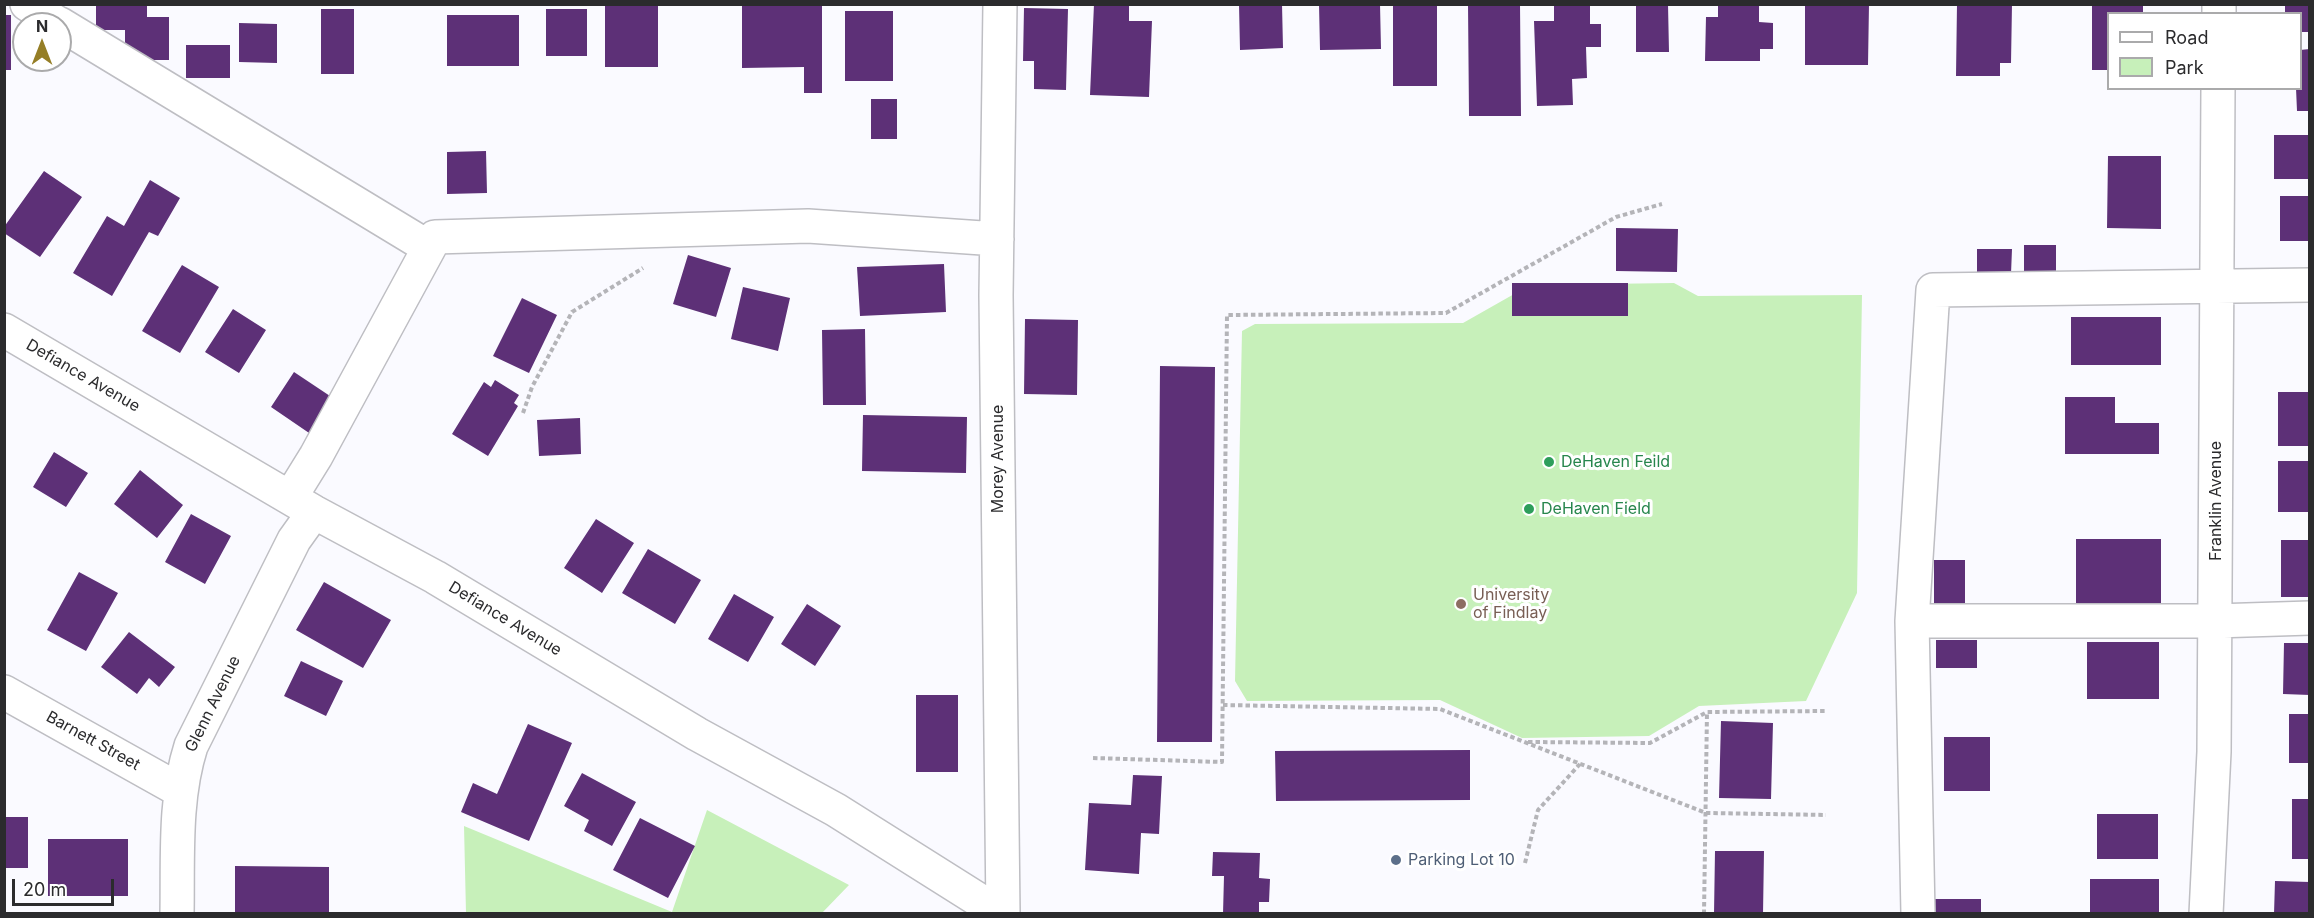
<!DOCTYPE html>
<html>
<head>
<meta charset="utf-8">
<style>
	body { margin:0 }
	#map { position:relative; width:2314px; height:918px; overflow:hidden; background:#fafaff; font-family:Inter,sans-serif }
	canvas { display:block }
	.frame { position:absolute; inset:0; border:6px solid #2b2b2d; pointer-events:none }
	.legend { position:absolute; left:2107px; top:12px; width:195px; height:78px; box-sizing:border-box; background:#fff; border:2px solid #aaaaab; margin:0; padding:8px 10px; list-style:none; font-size:18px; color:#2b2b2d }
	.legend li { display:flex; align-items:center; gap:12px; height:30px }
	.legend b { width:30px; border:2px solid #aaaaab }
	.north { position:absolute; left:12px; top:12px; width:60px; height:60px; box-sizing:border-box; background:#fff; border:2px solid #aaaaab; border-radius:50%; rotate:0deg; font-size:16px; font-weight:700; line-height:24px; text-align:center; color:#2b2b2d }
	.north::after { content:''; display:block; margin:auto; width:21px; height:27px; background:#957e26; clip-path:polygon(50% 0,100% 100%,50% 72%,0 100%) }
	.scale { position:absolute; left:12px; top:879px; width:102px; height:27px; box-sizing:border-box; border:3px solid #2b2b2d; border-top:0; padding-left:8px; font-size:18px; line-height:21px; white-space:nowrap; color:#2b2b2d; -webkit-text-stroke:4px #fff; paint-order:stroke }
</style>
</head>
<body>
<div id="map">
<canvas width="2314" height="918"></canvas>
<div class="frame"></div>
<ul class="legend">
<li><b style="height:8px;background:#fff"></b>Road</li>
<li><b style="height:16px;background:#c7f0ba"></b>Park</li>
</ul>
<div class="north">N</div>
<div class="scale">20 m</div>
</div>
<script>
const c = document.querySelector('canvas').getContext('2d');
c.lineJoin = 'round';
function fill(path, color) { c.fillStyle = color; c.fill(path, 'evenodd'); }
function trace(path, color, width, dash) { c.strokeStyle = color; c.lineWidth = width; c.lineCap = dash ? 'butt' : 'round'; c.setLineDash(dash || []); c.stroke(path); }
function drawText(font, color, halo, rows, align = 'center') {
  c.font = font + ' Inter,sans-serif'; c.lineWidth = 6; c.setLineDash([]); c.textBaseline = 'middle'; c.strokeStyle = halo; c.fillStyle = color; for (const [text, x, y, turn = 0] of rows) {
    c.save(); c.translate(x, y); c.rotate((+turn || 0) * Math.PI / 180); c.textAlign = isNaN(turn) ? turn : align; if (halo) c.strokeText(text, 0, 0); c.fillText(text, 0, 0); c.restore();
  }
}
const green = new Path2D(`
	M 1674,283 L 1698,296 L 1862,295 L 1857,593 L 1806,701 L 1699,706 L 1649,736 L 1522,738 L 1440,700 L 1247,701 L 1235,681 L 1242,331 L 1255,324 L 1463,323 L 1530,285 Z
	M 707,810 L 849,885 L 822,913 L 466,913 L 464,826 L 672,912 Z`);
const building = new Path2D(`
	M 96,4 L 147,4 L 147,17 L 169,17 L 169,60 L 125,60 L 125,30 L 96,30 Z
	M 605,4 L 658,4 L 658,67 L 605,67 Z
	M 742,4 L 822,4 L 822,93 L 804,93 L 804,67 L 742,68 Z
	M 1094,4 L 1129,4 L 1129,21 L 1152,21 L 1149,97 L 1090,95 Z
	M 1239,4 L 1282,4 L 1283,48 L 1240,50 Z
	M 1319,4 L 1380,4 L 1381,49 L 1320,50 Z
	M 1393,4 L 1437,4 L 1437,86 L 1393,86 Z
	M 1468,4 L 1520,4 L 1521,116 L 1469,116 Z
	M 1554,4 L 1590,4 L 1590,24 L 1601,24 L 1601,47 L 1586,47 L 1587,78 L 1572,79 L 1573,105 L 1537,106 L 1534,21 L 1554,21 Z
	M 1636,4 L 1668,4 L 1669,52 L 1636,52 Z
	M 1718,4 L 1759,4 L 1759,22 L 1773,23 L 1773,49 L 1760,49 L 1760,61 L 1705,61 L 1706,17 L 1718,17 Z
	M 1805,4 L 1869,4 L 1868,65 L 1805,65 Z
	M 1957,4 L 2012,4 L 2011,63 L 2000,63 L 2000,76 L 1956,76 Z
	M 2092,4 L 2143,4 L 2143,14 L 2108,14 L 2108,70 L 2092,70 Z
	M 2285,4 L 2310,4 L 2310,32 L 2300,32 L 2300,14 L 2285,14 Z
	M 1024,8 L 1068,9 L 1066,90 L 1034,89 L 1034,61 L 1023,61 Z
	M 321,9 L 354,9 L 354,74 L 321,74 Z
	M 546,9 L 587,9 L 587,56 L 546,56 Z
	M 845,11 L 893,11 L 893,81 L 845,81 Z
	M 4,15 L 11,15 L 11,70 L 4,70 Z
	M 447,15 L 519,15 L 519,66 L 447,66 Z
	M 239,23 L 277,24 L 277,63 L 239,62 Z
	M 186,45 L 230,45 L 230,78 L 186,78 Z
	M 2310,49 L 2310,111 L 2297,111 L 2296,88 L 2300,88 L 2300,50 Z
	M 871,99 L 897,99 L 897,139 L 871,139 Z
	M 2274,135 L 2310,135 L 2310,179 L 2274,179 Z
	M 486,151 L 487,193 L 447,194 L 447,152 Z
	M 2108,156 L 2161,156 L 2161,229 L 2107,228 Z
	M 44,171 L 82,197 L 40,257 L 4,233 L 4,227 Z
	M 150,180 L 180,198 L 158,236 L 149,232 L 112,296 L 73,273 L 107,216 L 124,226 Z
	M 2280,196 L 2310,196 L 2310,241 L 2280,241 Z
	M 1616,228 L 1678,229 L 1677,272 L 1616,271 Z
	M 2024,245 L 2056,245 L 2056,273 L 2024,273 Z
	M 1977,249 L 2012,249 L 2011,274 L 1977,274 Z
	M 688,255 L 731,268 L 716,317 L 673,304 Z
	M 944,264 L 946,312 L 860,316 L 857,267 Z
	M 182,265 L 219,287 L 180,353 L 142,331 Z
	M 1512,283 L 1628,283 L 1628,316 L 1512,316 Z
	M 743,287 L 790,298 L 778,351 L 731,339 Z
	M 522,298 L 557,315 L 529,373 L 493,356 Z
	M 233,309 L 266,330 L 239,373 L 205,352 Z
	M 2071,317 L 2161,317 L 2161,365 L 2071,365 Z
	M 1025,319 L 1078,320 L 1077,395 L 1024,394 Z
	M 865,329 L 866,405 L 823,405 L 822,330 Z
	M 1160,366 L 1215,367 L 1212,742 L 1157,742 Z
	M 294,372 L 336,400 L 312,435 L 271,407 Z
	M 495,380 L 519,395 L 514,403 L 518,406 L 488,456 L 452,434 L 484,382 L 491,387 Z
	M 2278,392 L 2310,392 L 2310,446 L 2278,446 Z
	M 2065,397 L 2115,397 L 2115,423 L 2159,423 L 2159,454 L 2065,454 Z
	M 863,415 L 967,417 L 966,473 L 862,471 Z
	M 580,418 L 581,454 L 539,456 L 537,420 Z
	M 54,452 L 88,473 L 66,507 L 33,487 Z
	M 2278,461 L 2310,461 L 2310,512 L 2278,512 Z
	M 140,470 L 183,505 L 157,538 L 114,504 Z
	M 191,514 L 231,536 L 205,584 L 165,562 Z
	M 596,519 L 634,543 L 602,593 L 564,568 Z
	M 2076,539 L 2161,539 L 2161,605 L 2076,605 Z
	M 2281,540 L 2310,540 L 2310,597 L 2281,597 Z
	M 648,549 L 701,580 L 675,624 L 622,593 Z
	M 1934,560 L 1965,560 L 1965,607 L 1934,607 Z
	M 79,572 L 118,593 L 86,651 L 47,630 Z
	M 324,582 L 391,620 L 363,668 L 296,630 Z
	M 734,594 L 774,617 L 748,662 L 708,639 Z
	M 807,604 L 841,626 L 815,666 L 781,644 Z
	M 129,632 L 175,667 L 159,687 L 149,678 L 137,694 L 101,667 Z
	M 1936,640 L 1977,640 L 1977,668 L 1936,668 Z
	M 2087,642 L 2159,642 L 2159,699 L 2087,699 Z
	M 2284,643 L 2310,643 L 2310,695 L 2283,694 Z
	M 301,661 L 343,681 L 326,716 L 284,696 Z
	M 916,695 L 958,695 L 958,772 L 916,772 Z
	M 2289,714 L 2310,714 L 2310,763 L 2289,763 Z
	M 1721,721 L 1773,723 L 1771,799 L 1719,798 Z
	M 528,724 L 572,743 L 529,841 L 461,812 L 473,783 L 497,794 Z
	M 1944,737 L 1990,737 L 1990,791 L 1944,791 Z
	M 1470,750 L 1470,800 L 1276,801 L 1275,751 Z
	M 582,773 L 636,802 L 612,846 L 584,831 L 589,820 L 564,806 Z
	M 1133,775 L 1162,776 L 1159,834 L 1141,833 L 1139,874 L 1085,870 L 1089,803 L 1131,805 Z
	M 2292,799 L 2310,799 L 2310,859 L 2292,859 Z
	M 2097,814 L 2158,814 L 2158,859 L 2097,859 Z
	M 4,817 L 28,817 L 28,868 L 4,868 Z
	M 640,818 L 695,846 L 668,898 L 613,870 Z
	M 48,839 L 128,839 L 128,896 L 48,896 Z
	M 1715,851 L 1764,851 L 1763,914 L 1714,914 Z
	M 1213,852 L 1260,853 L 1259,878 L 1270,879 L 1269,902 L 1259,902 L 1259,914 L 1223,914 L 1224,876 L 1212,876 Z
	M 235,866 L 329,867 L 329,914 L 235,914 Z
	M 2090,879 L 2159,879 L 2159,914 L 2090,914 Z
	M 2275,881 L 2310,882 L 2310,914 L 2274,914 Z
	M 1926,899 L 1981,899 L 1981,914 L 1926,914 Z`);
const path = new Path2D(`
	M 523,413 L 532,387 L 572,312 L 643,268
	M 1223,705 L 1440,709 L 1706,813 L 1826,815
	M 1528,742 L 1650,743 L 1707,712 L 1827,711
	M 1093,758 L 1222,762 L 1227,315 L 1446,313 L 1616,217 L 1662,204
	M 1525,863 L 1538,810 L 1580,764
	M 1704,914 L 1707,712`);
const minor = new Path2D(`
	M 27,4 L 59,24
	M 1000,4 L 996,295 L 1003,914
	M 2219,14 L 2219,4
	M 60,24 L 428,247
	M 4,330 L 314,512 L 435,577 L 697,734 L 836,810 L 1001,914
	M 290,498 L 316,456 L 435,237 L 808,226 L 997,239
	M 1912,621 L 2215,621 L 2310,618
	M 4,692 L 181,791
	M 177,914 C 178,858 174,799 191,746 L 294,540 L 314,512
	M 1918,914 L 1912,621 L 1933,290 L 2310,285
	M 2206,914 L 2214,752 L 2218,88`);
const markers = [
	[1549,462,6,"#2e9e5b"],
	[1529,509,6,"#2e9e5b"],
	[1461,604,6,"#8d6e63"],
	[1396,860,6,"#5c6f8a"]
];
const streetNames = [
	["Defiance Avenue",83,376,30],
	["Morey Avenue",998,459,-90],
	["Franklin Avenue",2216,501,-90],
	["Defiance Avenue",505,619,31],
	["Glenn Avenue",213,704,-64],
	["Barnett Street",93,741,29]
];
const leisureNames = [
	["DeHaven Feild",1561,462],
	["DeHaven Field",1541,509]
];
const educationNames = [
	["University",1473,595],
	["of Findlay",1473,613]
];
const serviceNames = [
	["Parking Lot 10",1408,860]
];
fill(green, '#c7f0ba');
fill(building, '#5d3077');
trace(minor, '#bebec3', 36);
trace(path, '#b4b4b8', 4, [4.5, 3]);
trace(minor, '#fff', 33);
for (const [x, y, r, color] of markers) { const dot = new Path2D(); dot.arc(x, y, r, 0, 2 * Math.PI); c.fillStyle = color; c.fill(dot); trace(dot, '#fff', 2); }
drawText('16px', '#2b2b2d', '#fff', streetNames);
drawText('16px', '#27864d', '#fff', leisureNames, 'left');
drawText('16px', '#785e54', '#fff', educationNames, 'left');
drawText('16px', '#4e5e75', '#fff', serviceNames, 'left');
</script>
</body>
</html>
